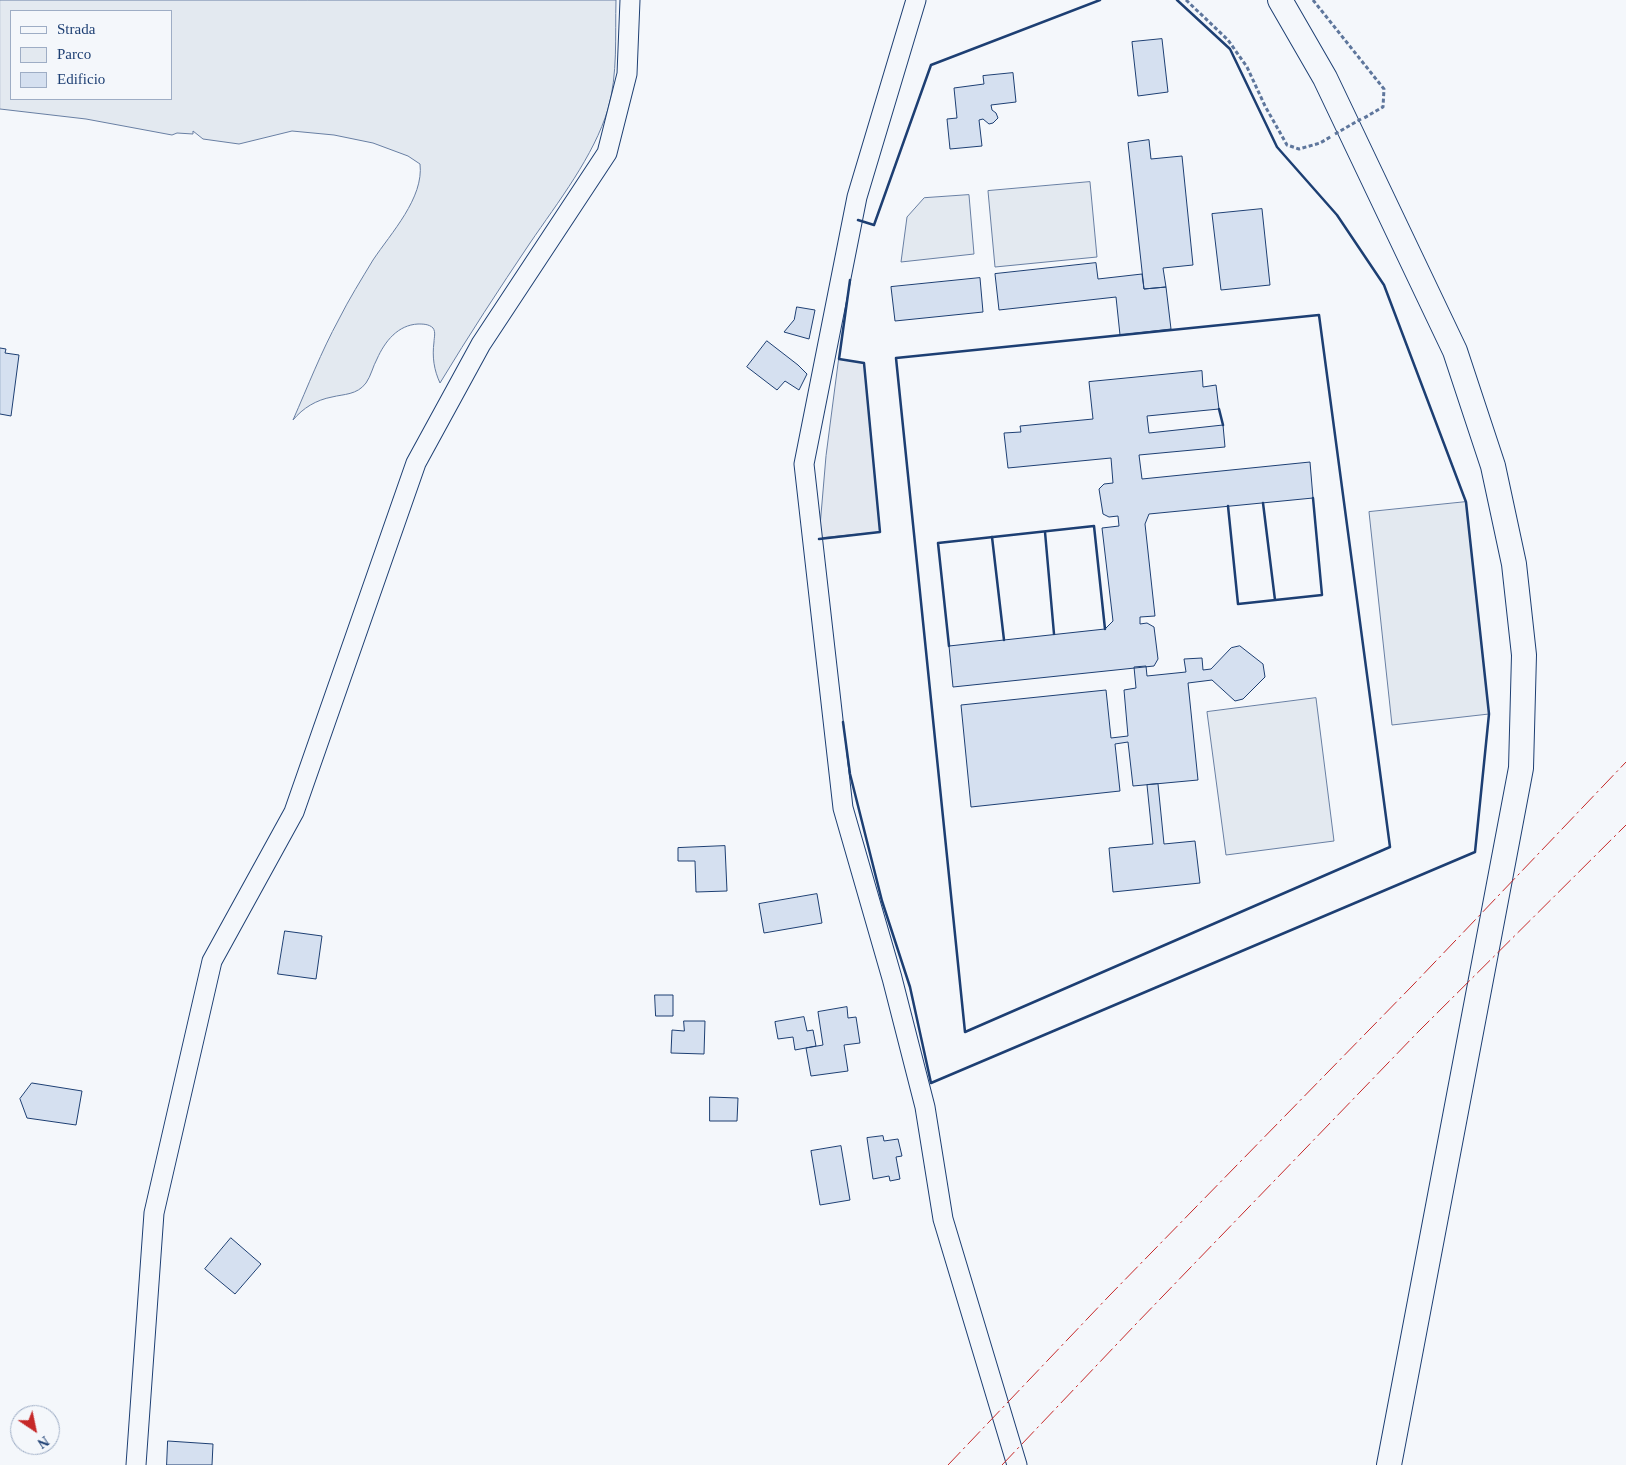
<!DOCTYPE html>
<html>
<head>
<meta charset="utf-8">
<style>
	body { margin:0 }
	#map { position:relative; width:1626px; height:1465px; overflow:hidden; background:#f4f7fb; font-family:Georgia,serif }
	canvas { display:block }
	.legend { position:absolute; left:10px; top:10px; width:162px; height:90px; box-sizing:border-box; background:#f4f7fb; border:1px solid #9eadc5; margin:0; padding:6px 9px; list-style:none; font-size:15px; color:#1d3f73 }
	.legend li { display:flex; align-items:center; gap:10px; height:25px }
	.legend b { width:25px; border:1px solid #9eadc5 }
	.north { position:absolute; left:10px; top:1405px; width:50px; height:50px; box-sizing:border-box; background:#f4f7fb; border:1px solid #9eadc5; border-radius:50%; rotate:146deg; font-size:14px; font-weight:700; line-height:20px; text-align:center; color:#1d3f73 }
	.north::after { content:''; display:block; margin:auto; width:18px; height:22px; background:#c62828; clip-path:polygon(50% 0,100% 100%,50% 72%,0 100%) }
</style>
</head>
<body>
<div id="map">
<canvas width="1626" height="1465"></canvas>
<ul class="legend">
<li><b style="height:6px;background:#f4f7fb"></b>Strada</li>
<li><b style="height:14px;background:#e3e9f0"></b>Parco</li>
<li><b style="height:14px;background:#d5e0f0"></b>Edificio</li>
</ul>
<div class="north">N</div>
</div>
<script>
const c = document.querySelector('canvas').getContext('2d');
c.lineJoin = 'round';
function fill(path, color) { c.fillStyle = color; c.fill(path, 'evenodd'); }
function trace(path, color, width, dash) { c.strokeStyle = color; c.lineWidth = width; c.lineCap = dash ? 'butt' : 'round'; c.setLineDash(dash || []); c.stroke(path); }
const green = new Path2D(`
	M 0,0 L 616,0 C 615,36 618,74 608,109 C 594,156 558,202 530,243 C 499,289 469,335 440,383 C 434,370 432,357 434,342 C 434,338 436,332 433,328 C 429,324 423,324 418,324 C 398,325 385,341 377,359 C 373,366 371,376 366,383 C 357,395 344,394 332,397 C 316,400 303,408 293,420 C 308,386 321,352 339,319 C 349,299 361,280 373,260 C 391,233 424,198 420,164 L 408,156 L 373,143 L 334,135 L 292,131 L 239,144 L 203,139 L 193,131 L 193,134 L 177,133 L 172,135 L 86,119 L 0,109 ZM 171,11 L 171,99 L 11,99 L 11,11 Z
	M 1090,182 L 1097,257 L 995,267 L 988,191 Z
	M 969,195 L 974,254 L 901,262 L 907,217 L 924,198 Z
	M 1466,502 L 1489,714 L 1392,725 L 1369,512 Z
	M 1316,698 L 1334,841 L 1226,855 L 1207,712 Z`);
const parking = new Path2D(`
	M 839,359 L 864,363 L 880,532 L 819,538 L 826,456 Z`);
const building = new Path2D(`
	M 1162,39 L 1168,92 L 1138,96 L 1132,42 Z
	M 1013,73 L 1016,102 L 991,105 L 992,110 L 996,113 L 998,118 L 993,123 L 989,124 L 983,119 L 979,120 L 982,146 L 950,149 L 947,119 L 957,118 L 954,88 L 984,84 L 983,76 Z
	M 1149,140 L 1151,159 L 1182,156 L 1193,265 L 1163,268 L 1166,287 L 1144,289 L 1128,143 Z
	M 1262,209 L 1270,285 L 1221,290 L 1212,214 Z
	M 1096,263 L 1098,279 L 1142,274 L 1144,289 L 1166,287 L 1171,329 L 1120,335 L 1116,297 L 999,310 L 995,274 Z
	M 980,278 L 983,312 L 895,321 L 891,287 Z
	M 797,307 L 815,310 L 809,339 L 784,332 L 794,320 Z
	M 767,341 L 798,365 L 807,374 L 799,390 L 785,381 L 777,390 L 747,367 Z
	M 0,348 L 6,349 L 5,353 L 19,355 L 11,416 L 0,414 Z
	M 1202,371 L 1203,387 L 1216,385 L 1219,409 L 1147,416 L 1149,433 L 1223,425 L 1225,447 L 1139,455 L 1142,479 L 1310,462 L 1313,498 L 1149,514 L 1145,524 L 1155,616 L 1140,617 L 1140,624 L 1147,623 L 1154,627 L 1158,659 L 1154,666 L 953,687 L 949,646 L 1105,629 L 1113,621 L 1102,528 L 1119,526 L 1118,516 L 1109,517 L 1103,514 L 1099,489 L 1104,484 L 1113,483 L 1111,458 L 1008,468 L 1004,433 L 1021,432 L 1020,426 L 1093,419 L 1089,382 Z
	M 1240,646 L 1263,664 L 1265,677 L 1243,699 L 1235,701 L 1212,680 L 1188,683 L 1198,780 L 1133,786 L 1128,742 L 1115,744 L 1120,791 L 971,807 L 961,705 L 1106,690 L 1111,738 L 1128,736 L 1124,690 L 1136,688 L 1134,667 L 1146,666 L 1147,676 L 1186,672 L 1184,659 L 1202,658 L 1203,670 L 1211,669 L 1231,648 Z
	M 1158,784 L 1164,844 L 1195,841 L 1200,883 L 1113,892 L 1109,848 L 1153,844 L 1147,785 Z
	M 725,846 L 727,891 L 696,892 L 695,861 L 678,861 L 678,848 Z
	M 817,894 L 822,923 L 764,933 L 759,904 Z
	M 285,931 L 322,936 L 316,979 L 278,974 Z
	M 655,995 L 673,995 L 673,1016 L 656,1016 Z
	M 847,1007 L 848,1018 L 856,1017 L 860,1043 L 844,1045 L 848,1071 L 811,1076 L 806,1048 L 823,1045 L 818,1012 Z
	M 804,1017 L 807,1031 L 813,1030 L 816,1046 L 795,1050 L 793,1037 L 778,1039 L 775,1022 Z
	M 684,1021 L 705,1021 L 704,1054 L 671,1053 L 672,1030 L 684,1031 Z
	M 32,1083 L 82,1091 L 76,1125 L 27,1118 L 20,1099 Z
	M 710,1097 L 738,1098 L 737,1121 L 710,1121 Z
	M 883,1136 L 884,1141 L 898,1139 L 902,1156 L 896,1157 L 900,1179 L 890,1181 L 889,1176 L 873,1179 L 867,1138 Z
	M 841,1146 L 850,1200 L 820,1205 L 811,1151 Z
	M 231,1238 L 261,1264 L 235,1294 L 205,1269 Z
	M 168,1441 L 213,1444 L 212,1465 L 167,1465 Z`);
const path = new Path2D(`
	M 1186,0 L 1228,40 L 1247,67 L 1265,106 L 1287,145 L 1299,149 L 1320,143 L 1332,136
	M 1313,0 L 1384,89 L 1383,107 L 1364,118`);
const minor = new Path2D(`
	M 916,0 L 857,197 L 804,464 L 843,808 L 892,978 L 925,1107 L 943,1219 L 1017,1465
	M 136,1465 L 154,1213 L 212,961 L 294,812 L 416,463 L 481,344 L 607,153 L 627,74 L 630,0`);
const major = new Path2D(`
	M 1280,0 L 1325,78 L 1455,351 L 1493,466 L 1514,564 L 1524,655 L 1521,768 L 1389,1465`);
const pathBridge = new Path2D(`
	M 1335,134 L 1361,119`);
const wall = new Path2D(`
	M 858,220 L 874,225 L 931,65 L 1100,0
	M 1319,315 L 1390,847 L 965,1032 L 896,358 Z
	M 1219,409 L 1223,425
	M 1263,503 L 1275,600
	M 1228,506 L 1238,604 L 1322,595 L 1313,498
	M 1045,532 L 1054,634
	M 992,537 L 1004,640
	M 819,539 L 880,532 L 864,363 L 839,359 L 850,280
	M 949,646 L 938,543 L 1094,526 L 1105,629
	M 843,722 L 850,774 L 882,901 L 910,987 L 931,1083 L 1475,852 L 1489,714 L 1466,502 L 1384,285 L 1337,215 L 1277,147 L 1230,49 L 1177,0`);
const power = new Path2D(`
	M 948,1465 L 1109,1296 L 1413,985 L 1626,762
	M 1002,1465 L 1135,1325 L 1417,1033 L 1626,825`);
fill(green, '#e3e9f0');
trace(green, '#687fa3', 1);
fill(parking, '#e3e8f0');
trace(parking, '#687fa3', 1);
fill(building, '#d5e0f0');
trace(building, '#1d3f73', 1);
trace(minor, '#1d3f73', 21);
trace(major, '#1d3f73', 26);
trace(path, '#5e769c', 3, [4, 2.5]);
trace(minor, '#f4f7fb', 19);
trace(major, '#f4f7fb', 24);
trace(pathBridge, '#5e769c', 3, [4, 2.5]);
trace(wall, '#1d3f73', 2.5);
trace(power, '#c62828', 1, [18, 4, 2.5, 4]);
</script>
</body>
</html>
